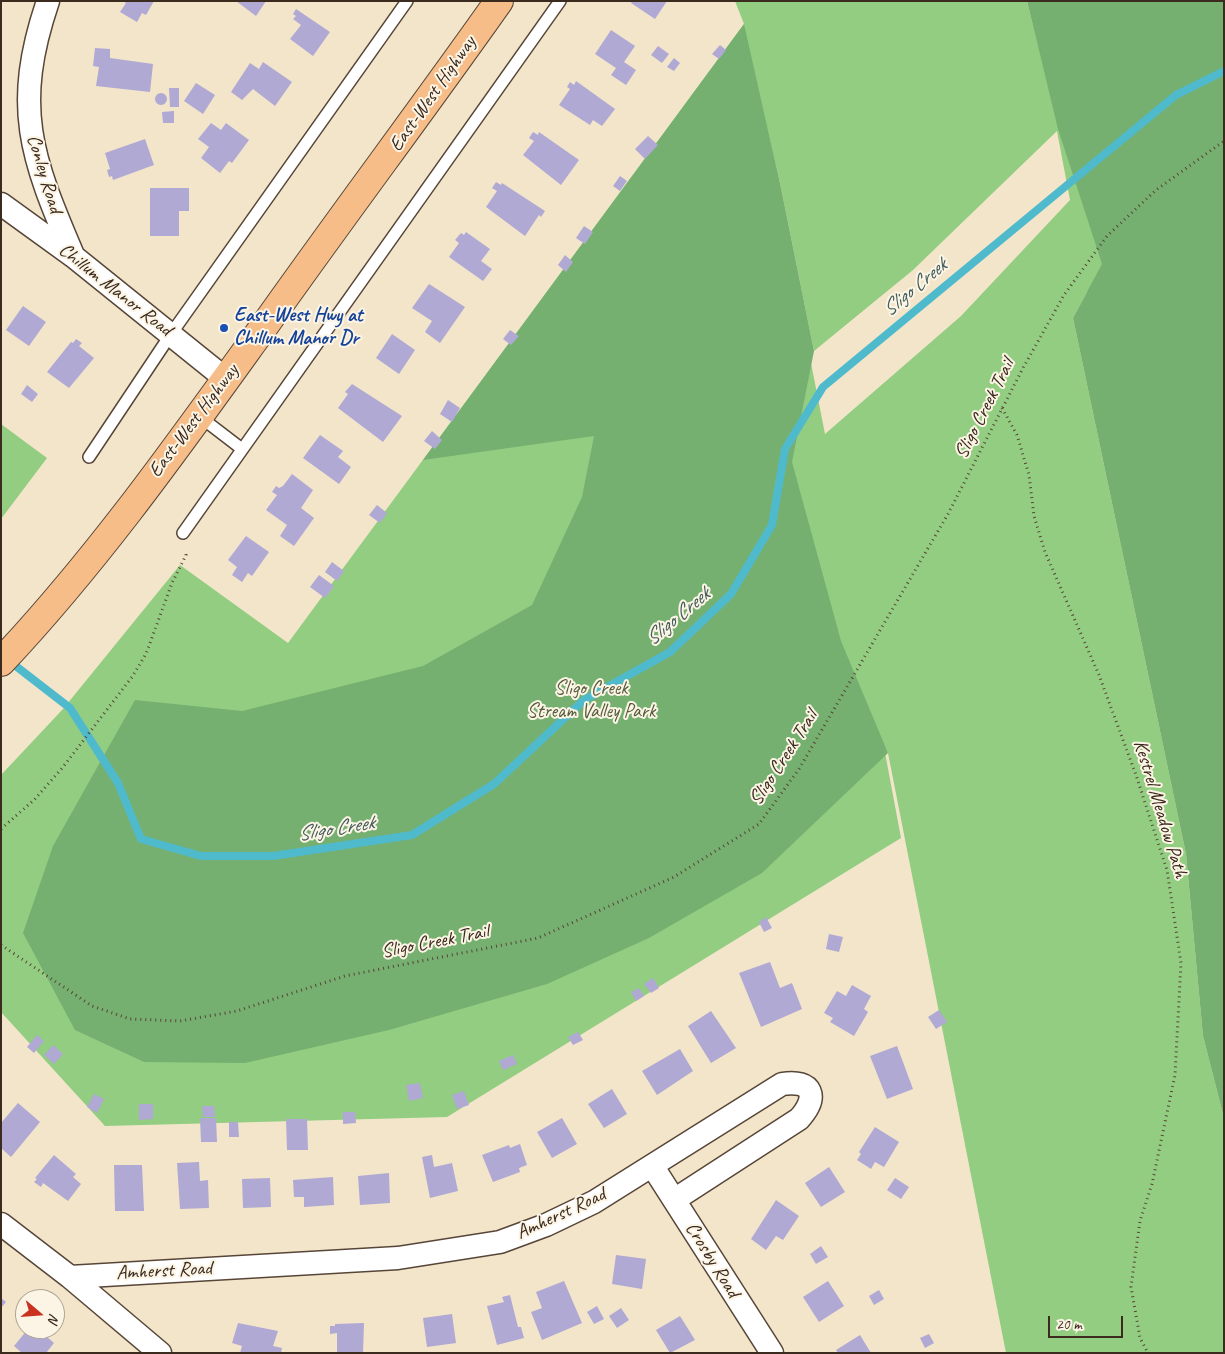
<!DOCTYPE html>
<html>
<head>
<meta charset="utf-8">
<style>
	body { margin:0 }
	#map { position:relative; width:1225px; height:1354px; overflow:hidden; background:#f3e5ca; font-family:Caveat,sans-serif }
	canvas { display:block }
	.frame { position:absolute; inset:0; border:2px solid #3b2a1e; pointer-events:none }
	.north { position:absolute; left:15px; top:1289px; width:50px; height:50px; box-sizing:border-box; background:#fcf5e5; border:1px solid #afa495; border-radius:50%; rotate:108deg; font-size:14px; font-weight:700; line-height:20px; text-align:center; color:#3b2a1e }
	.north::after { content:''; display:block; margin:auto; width:18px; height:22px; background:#c8321e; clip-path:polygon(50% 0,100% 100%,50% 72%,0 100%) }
	.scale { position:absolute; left:1048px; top:1316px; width:75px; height:22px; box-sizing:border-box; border:2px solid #3b2a1e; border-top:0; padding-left:6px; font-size:15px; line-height:18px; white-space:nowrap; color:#3b2a1e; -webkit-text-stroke:4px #fcf5e5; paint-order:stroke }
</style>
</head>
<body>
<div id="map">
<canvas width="1225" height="1354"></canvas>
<div class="frame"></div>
<div class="north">N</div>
<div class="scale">20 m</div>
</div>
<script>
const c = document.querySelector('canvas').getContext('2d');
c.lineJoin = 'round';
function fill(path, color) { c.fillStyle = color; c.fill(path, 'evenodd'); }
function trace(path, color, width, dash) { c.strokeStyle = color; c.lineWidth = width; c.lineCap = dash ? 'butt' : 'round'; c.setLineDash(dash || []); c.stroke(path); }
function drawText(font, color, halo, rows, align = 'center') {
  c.font = font + ' Caveat,sans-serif'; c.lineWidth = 4; c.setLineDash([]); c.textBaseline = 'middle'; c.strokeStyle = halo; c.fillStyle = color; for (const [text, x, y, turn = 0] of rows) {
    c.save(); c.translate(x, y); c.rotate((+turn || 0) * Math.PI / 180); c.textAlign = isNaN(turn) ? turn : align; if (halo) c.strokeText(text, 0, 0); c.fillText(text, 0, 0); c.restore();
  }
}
const green = new Path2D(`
	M 735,1 L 1027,1 L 1048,86 L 1224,1 L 1224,1016 L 1087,292 L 1073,318 L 1186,854 L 1203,1036 L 1224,1118 L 1224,1353 L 1006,1353 L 888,753 L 883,742 L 901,838 L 447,1117 L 105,1126 L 1,1012 L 1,775 L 63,709 L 180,565 L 288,643 L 744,24 ZM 749,49 L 780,183 L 814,351 L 913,270 L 1057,131 L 1070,200 L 961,316 L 825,434 Z
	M 1,424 L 47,458 L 1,519 Z`);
const forest = new Path2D(`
	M 1027,1 L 1224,1 L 1224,1118 L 1203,1036 L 1186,854 L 1073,318 L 1102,264 L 1058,129 Z
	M 744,24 L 780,183 L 814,351 L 792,462 L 841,641 L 888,753 L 762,873 L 649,938 L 547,984 L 389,1030 L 245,1063 L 144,1062 L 75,1030 L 23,933 L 53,846 L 135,700 L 242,711 L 423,666 L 532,605 L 582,497 L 594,436 L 423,460 Z`);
const stream = new Path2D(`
	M 8,660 L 70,708 L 118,783 L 141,839 L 201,856 L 273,856 L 412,835 L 494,784 L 584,700 L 670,652 L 731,594 L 772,525 L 785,449 L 823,387 L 1176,95 L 1224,71`);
const building = new Path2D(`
	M 123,1 L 154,1 L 146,15 L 142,13 L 137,22 L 120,12 L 126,3 Z
	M 236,1 L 266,1 L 256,16 Z
	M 632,1 L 667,1 L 655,19 L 631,3 Z
	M 296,9 L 330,32 L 313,56 L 290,39 L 301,25 L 293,19 L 296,16 L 293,14 Z
	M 611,30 L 635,46 L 624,62 L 636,70 L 626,85 L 611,75 L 616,68 L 595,54 Z
	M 720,45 L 726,50 L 719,59 L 712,54 Z
	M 658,46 L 669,54 L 662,63 L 651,55 Z
	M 95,48 L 110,49 L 110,58 L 153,64 L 150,92 L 96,86 L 99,67 L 93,66 Z
	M 674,58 L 680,63 L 674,71 L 667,67 Z
	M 263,62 L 292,82 L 275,106 L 253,89 L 242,100 L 231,92 L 250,63 L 259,69 Z
	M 576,81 L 615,109 L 602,126 L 593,120 L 590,125 L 559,105 L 570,89 L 567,87 L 570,82 L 574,85 Z
	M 196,83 L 215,95 L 203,114 L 184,101 Z
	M 169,88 L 179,88 L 179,107 L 170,107 Z
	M155 99a6 6 0 1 1 12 0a6 6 0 1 1-12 0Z
	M 174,111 L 174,123 L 163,123 L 162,112 Z
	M 211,123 L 221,130 L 226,123 L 249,140 L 232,163 L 229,161 L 220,173 L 201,158 L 209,147 L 198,139 Z
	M 533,132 L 538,135 L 539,132 L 579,160 L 561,185 L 523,155 L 534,141 L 529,138 Z
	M 648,136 L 658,145 L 645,159 L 635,149 Z
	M 145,139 L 154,165 L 113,180 L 112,176 L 109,177 L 107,170 L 110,169 L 105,153 Z
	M 620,176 L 627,181 L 620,191 L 613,186 Z
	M 496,182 L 501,185 L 502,183 L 545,211 L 541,217 L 539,215 L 525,236 L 486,207 L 497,191 L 492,188 Z
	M 150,188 L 189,188 L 189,211 L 179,211 L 179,236 L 150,236 Z
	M 584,226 L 593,232 L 585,244 L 576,238 Z
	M 466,232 L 490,249 L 481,261 L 492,269 L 483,281 L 449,257 L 459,243 L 455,240 L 461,233 L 464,235 Z
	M 565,255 L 573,262 L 566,272 L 558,265 Z
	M 429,284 L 465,307 L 440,343 L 425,332 L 432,321 L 412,308 Z
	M 23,306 L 46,322 L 29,346 L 6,330 Z
	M 510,330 L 519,336 L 511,345 L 503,339 Z
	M 392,334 L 415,350 L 399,374 L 376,358 Z
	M 76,339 L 82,343 L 79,346 L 94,358 L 69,388 L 47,372 L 71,342 L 73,343 Z
	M 352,384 L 402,416 L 383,442 L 338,408 L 348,394 L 345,392 Z
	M 27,385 L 38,394 L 32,402 L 21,394 Z
	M 448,400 L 460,408 L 452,422 L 440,414 Z
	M 432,431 L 442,440 L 435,449 L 424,441 Z
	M 320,435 L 343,451 L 338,457 L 351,467 L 339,484 L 303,458 Z
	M 292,474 L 313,490 L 301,508 L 314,518 L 294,546 L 280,536 L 287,525 L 266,510 L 277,495 L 272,492 L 276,486 L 279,488 L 283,486 Z
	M 377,505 L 387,513 L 380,523 L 369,515 Z
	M 246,536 L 269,552 L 252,576 L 248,573 L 242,582 L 232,575 L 237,567 L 228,560 Z
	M 332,562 L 344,571 L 337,581 L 325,572 Z
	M 319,575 L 334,586 L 325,598 L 310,587 Z
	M 766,917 L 772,928 L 764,932 L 759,922 Z
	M 829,934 L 843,937 L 839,952 L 826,949 Z
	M 770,962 L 780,988 L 792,983 L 802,1009 L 761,1027 L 739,973 Z
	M 653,978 L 659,988 L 651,993 L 644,984 Z
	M 852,985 L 871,996 L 864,1009 L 868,1012 L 854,1036 L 830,1022 L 833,1018 L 824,1013 L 837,991 L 846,996 Z
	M 639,988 L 644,996 L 636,1001 L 631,992 Z
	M 939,1010 L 947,1022 L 936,1029 L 928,1017 Z
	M 711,1011 L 736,1048 L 711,1063 L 688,1026 Z
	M 578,1032 L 583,1040 L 573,1045 L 568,1037 Z
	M 37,1035 L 44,1041 L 34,1053 L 27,1047 Z
	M 53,1045 L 63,1054 L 54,1064 L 44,1055 Z
	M 897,1046 L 913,1089 L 887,1099 L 870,1056 Z
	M 680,1049 L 693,1071 L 657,1095 L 642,1071 Z
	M 513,1055 L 517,1064 L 503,1070 L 499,1061 Z
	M 420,1083 L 423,1098 L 409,1101 L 406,1085 Z
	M 612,1089 L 627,1114 L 604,1128 L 588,1104 Z
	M 464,1091 L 469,1105 L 457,1109 L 452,1095 Z
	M 94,1094 L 104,1099 L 97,1113 L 87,1107 Z
	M 18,1103 L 40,1122 L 11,1157 L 1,1148 L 1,1123 Z
	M 139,1104 L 153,1104 L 153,1119 L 139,1120 Z
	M 202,1106 L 214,1106 L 215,1117 L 203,1117 Z
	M 343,1112 L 355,1112 L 356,1123 L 343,1124 Z
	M 200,1118 L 216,1118 L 217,1142 L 201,1142 Z
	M 562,1118 L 577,1144 L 552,1158 L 537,1132 Z
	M 286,1119 L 307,1119 L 308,1150 L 287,1150 Z
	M 229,1122 L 238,1122 L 239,1137 L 229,1137 Z
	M 875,1127 L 899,1142 L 884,1167 L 875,1162 L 871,1169 L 857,1160 L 861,1154 L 859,1152 Z
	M 520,1144 L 527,1165 L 519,1168 L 520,1172 L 493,1182 L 482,1155 L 509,1145 L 510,1148 Z
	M 54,1155 L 76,1174 L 73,1177 L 81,1184 L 68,1201 L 43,1183 L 41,1187 L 34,1182 L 37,1179 L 35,1178 Z
	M 432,1155 L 434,1167 L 452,1163 L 458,1191 L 430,1198 L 422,1157 Z
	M 199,1162 L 200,1181 L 208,1180 L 209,1208 L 180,1209 L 177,1163 Z
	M 114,1165 L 142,1165 L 144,1211 L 115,1211 Z
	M 829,1167 L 845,1192 L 821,1207 L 805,1183 Z
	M 389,1173 L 390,1203 L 360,1205 L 358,1176 Z
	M 333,1177 L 334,1205 L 304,1207 L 304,1197 L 294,1197 L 293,1180 Z
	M 270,1178 L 271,1207 L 243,1208 L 242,1179 Z
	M 895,1178 L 909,1187 L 901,1199 L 887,1190 Z
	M 776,1200 L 799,1216 L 783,1240 L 776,1236 L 766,1250 L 751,1239 Z
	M 821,1246 L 828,1257 L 816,1264 L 810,1254 Z
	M 616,1255 L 646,1259 L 642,1289 L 612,1284 Z
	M 564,1281 L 582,1323 L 542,1340 L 531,1312 L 542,1308 L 536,1292 Z
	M 828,1281 L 844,1306 L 819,1322 L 803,1297 Z
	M 879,1290 L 884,1299 L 874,1305 L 869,1296 Z
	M 510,1295 L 518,1327 L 521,1327 L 524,1338 L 497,1345 L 487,1306 L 504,1302 L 502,1297 Z
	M 1,1298 L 6,1302 L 1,1308 Z
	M 597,1306 L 604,1319 L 594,1324 L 587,1312 Z
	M 621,1308 L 629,1320 L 617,1328 L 609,1316 Z
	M 452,1314 L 456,1343 L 427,1347 L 423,1318 Z
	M 680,1316 L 695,1340 L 670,1353 L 656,1330 Z
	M 238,1323 L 278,1331 L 273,1346 L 282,1348 L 281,1353 L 240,1353 L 242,1346 L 232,1343 Z
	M 364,1323 L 363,1353 L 337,1352 L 337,1333 L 330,1334 L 330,1326 L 335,1326 L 335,1324 Z
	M 28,1329 L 38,1329 L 54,1343 L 46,1353 L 22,1353 L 14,1346 Z
	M 929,1334 L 934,1343 L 925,1348 L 920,1338 Z
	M 860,1335 L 871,1353 L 838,1353 L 836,1350 Z`);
const path = new Path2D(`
	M 1002,408 L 1017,435 L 1029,475 L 1034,516 L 1045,552 L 1099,675 L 1136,775 L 1167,870 L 1181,963 L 1175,1075 L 1152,1184 L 1140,1221 L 1131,1287 L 1140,1338 L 1148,1353
	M 1,829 L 34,800 L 63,767 L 132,677 L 146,654 L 172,583 L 186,555 L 185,551
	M 1,945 L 92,1006 L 130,1019 L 180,1021 L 237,1011 L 345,976 L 538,938 L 674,877 L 759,824 L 799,769 L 948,514 L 1023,368 L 1064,295 L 1107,236 L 1156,190 L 1224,141`);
const lane = new Path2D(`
	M 199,416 L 242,449
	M 89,457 L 171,334 L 407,1
	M 183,533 L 560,1`);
const street = new Path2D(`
	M 48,1 C 12,107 31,157 73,255
	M 1,204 L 73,256 L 227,380
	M 653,1167 L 772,1353
	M 1,1224 L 70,1277 L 160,1353
	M 70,1277 L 398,1258 L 500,1242 L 546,1225 L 594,1202 L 782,1084 C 813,1079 819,1097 799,1119 L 674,1200`);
const primary = new Path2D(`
	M 1,662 C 99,558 182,440 265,325 C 342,216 422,110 499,1`);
const markers = [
	[224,328,5,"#1a4fb4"]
];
const streetNames = [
	["East-West Highway",433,94,-55],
	["Conley Road",44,174,73],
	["Chillum Manor Road",115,290,38],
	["Sligo Creek Trail",985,409,-63],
	["East-West Highway",194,421,-53],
	["Sligo Creek Trail",784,758,-57],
	["Kestrel Meadow Path",1160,809,73],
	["Sligo Creek Trail",435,942,-11],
	["Amherst Road",561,1214,-25],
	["Crosby Road",712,1260,58],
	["Amherst Road",164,1271,-3]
];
const transitNames = [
	["East-West Hwy at",234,316],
	["Chillum Manor Dr",234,339]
];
const parkNames = [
	["Sligo Creek",591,689],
	["Stream Valley Park",591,712]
];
const waterNames = [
	["Sligo Creek",915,288,-40],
	["Sligo Creek",678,617,-40],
	["Sligo Creek",336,829,-9]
];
fill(green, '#92cd82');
fill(forest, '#75b070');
trace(stream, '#50bacd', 8);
fill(building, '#afa9d4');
trace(lane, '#574638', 14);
trace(street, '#574638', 25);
trace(primary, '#574638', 30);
trace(path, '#574638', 3, [1, 4]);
trace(lane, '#fff', 11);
trace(street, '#fff', 22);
trace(primary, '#f7bd88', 28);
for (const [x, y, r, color] of markers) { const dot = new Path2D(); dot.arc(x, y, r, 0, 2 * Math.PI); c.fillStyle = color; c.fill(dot); trace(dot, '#fcf5e5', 2); }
drawText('20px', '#3b2a1e', '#fcf5e5', streetNames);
drawText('bold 20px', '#164399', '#fcf5e5', transitNames, 'left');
drawText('20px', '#555b3c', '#fcf5e5', parkNames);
drawText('italic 21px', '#425c5b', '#fcf5e5', waterNames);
</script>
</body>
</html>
